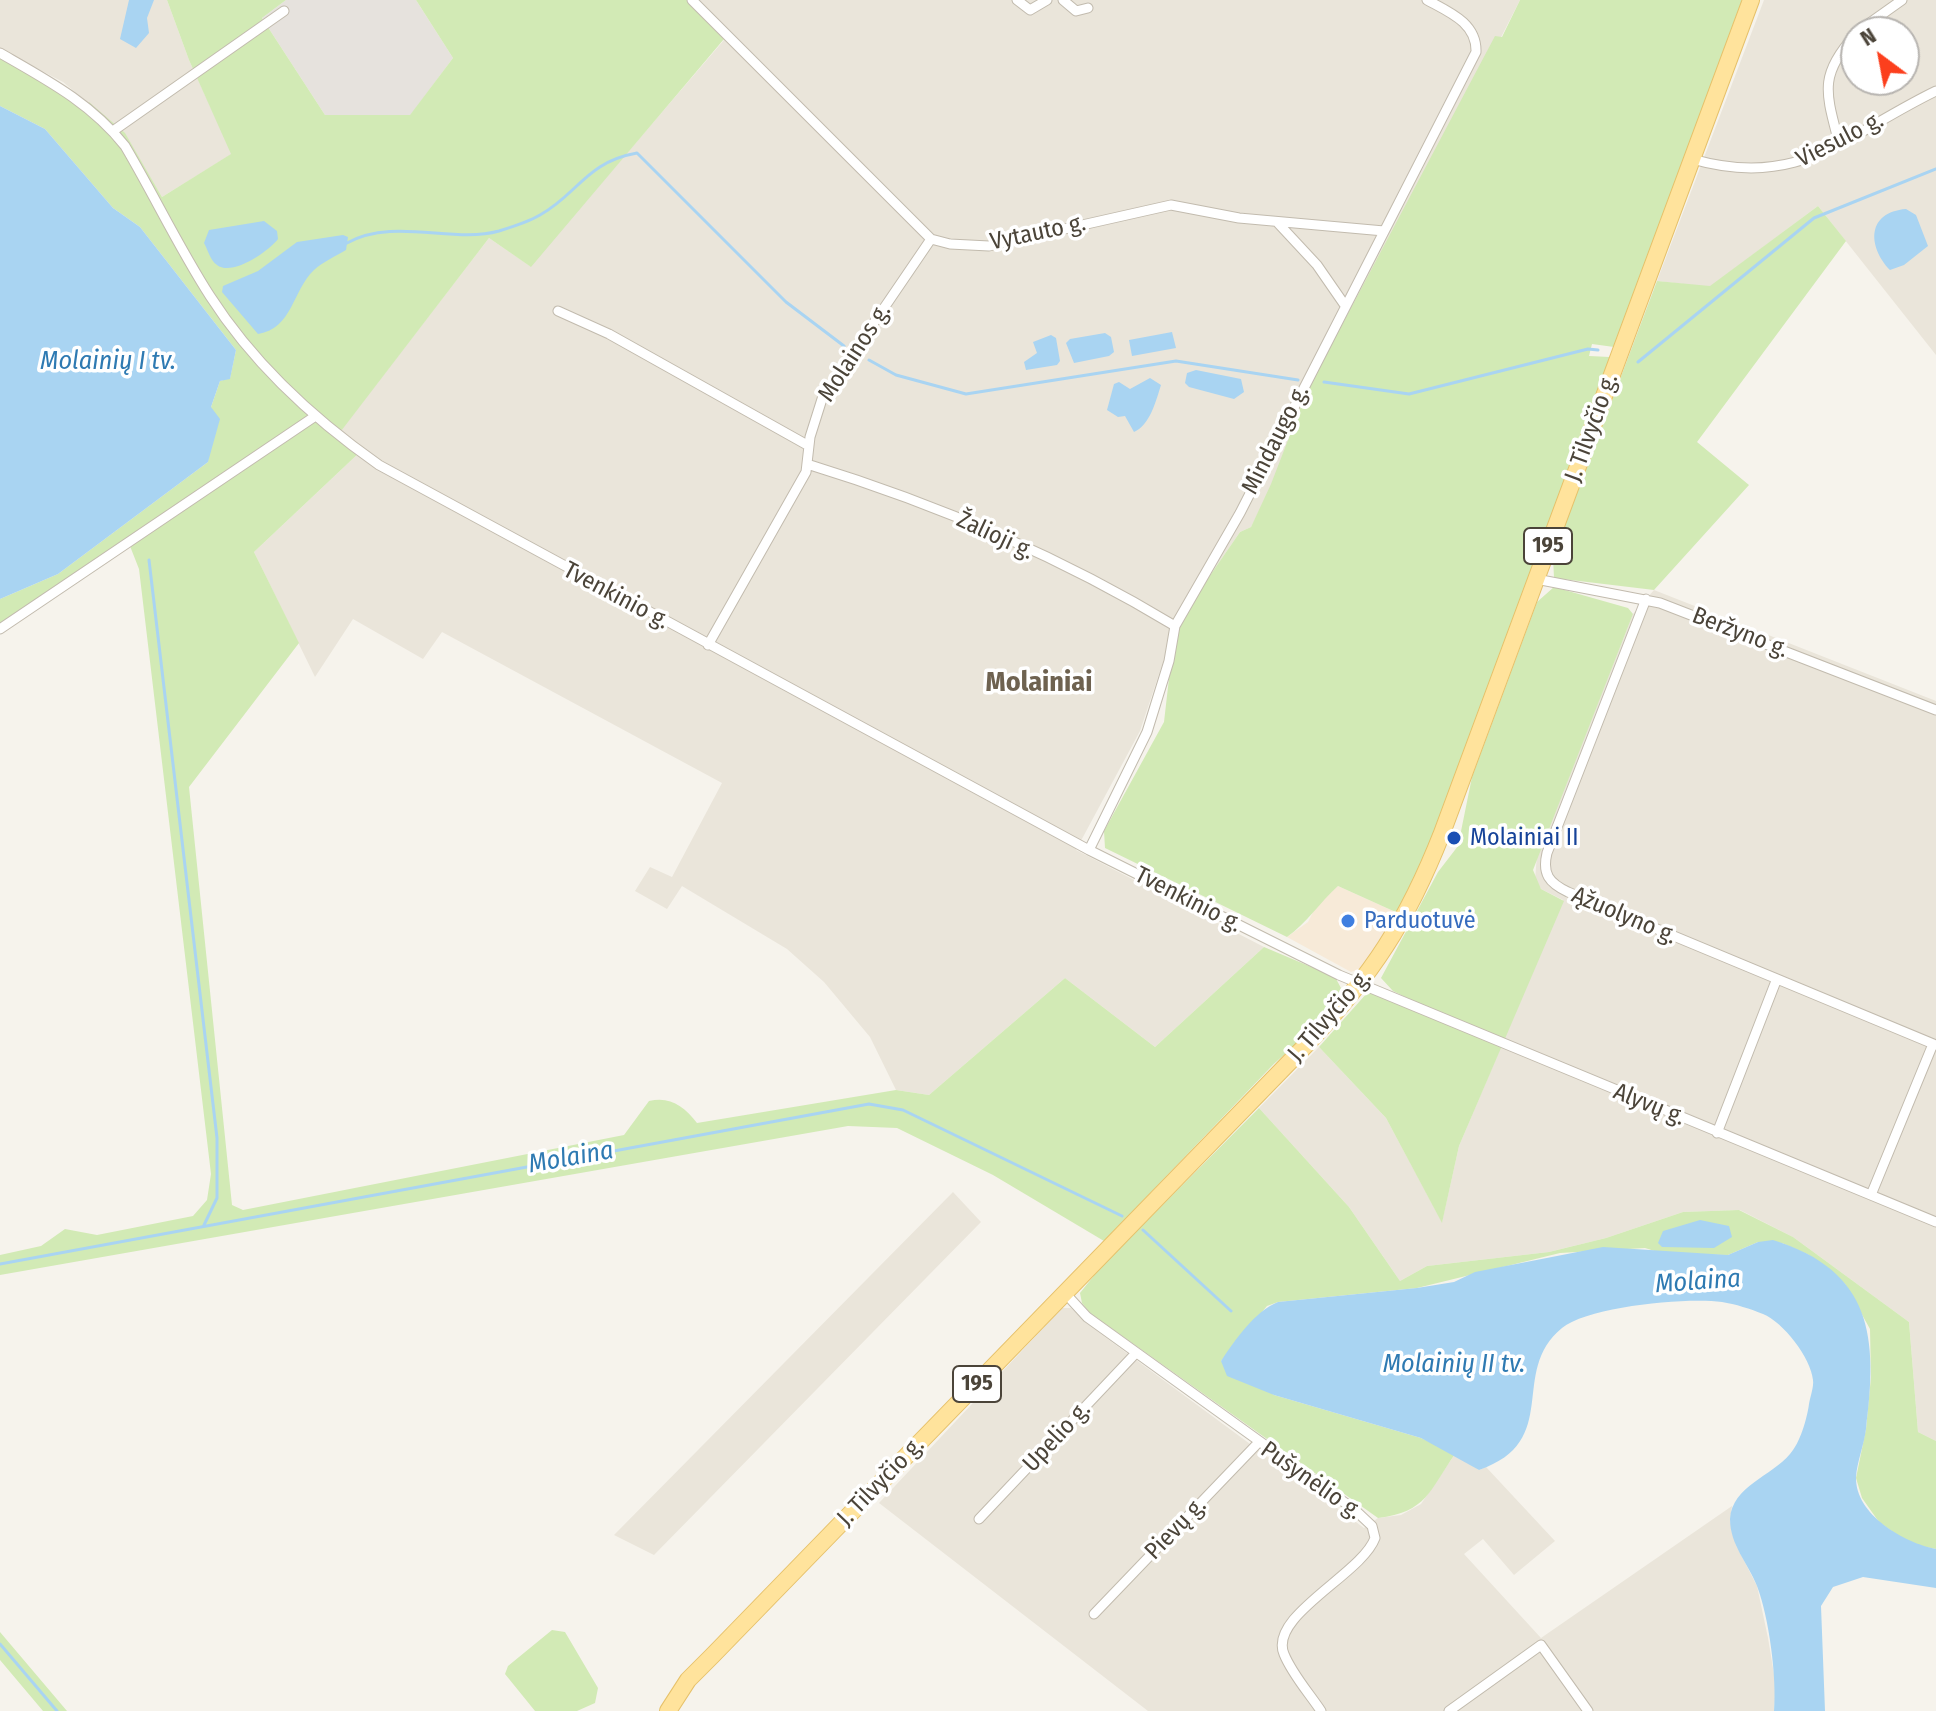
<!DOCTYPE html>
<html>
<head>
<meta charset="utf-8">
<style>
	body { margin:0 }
	#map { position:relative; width:1936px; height:1711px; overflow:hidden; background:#f6f3ec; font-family:"Fira Sans Condensed",sans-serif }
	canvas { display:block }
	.north { position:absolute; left:1840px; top:16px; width:80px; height:80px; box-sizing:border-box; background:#fff; border:2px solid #b7b4b0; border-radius:50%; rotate:328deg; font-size:22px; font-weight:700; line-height:32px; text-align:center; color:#4b4439 }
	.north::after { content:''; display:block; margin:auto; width:28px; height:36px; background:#fc3f1d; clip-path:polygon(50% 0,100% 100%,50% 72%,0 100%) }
</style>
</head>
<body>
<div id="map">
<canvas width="1936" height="1711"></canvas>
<div class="north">N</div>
</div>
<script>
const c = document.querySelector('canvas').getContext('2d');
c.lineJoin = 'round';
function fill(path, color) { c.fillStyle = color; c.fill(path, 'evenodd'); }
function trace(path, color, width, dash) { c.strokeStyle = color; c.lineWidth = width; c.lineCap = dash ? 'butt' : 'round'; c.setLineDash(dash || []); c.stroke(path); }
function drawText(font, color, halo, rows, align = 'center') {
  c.font = font + ' "Fira Sans Condensed",sans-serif'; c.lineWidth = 7; c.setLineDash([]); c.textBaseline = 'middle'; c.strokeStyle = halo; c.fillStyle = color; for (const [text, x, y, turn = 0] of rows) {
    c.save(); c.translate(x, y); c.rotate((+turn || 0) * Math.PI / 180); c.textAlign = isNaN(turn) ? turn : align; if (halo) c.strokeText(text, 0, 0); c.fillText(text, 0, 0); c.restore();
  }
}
const residential = new Path2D(`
	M 0,0 L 167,0 L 189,60 L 232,154 L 162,197 L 124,133 L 63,82 L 0,49 Z
	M 687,0 L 1520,0 L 1251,527 L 1240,532 L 1175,626 L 1140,731 L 1076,850 L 1264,947 L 1155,1047 L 1065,978 L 929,1095 L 896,1090 L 870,1037 L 824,982 L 787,949 L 682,886 L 667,909 L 635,891 L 650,867 L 672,877 L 722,783 L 442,632 L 423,659 L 353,619 L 315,677 L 254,552 L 360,452 L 337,435 L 489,238 L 530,266 L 724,40 Z
	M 1764,0 L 1936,0 L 1936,355 L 1818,206 L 1710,287 L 1657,281 ZM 1856,32 L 1904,32 L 1904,80 L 1856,80 Z
	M 1654,590 L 1936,701 L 1936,1441 L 1918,1432 L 1909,1322 L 1793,1237 L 1740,1210 L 1683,1212 L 1606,1238 L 1549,1252 L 1427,1266 L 1400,1281 L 1349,1207 L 1259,1108 L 1319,1047 L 1386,1118 L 1442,1222 L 1459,1146 L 1563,900 L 1541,889 L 1535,880 L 1537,855 L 1633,614 Z
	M 953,1192 L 981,1222 L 654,1555 L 614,1535 Z
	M 1062,1308 L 1071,1308 L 1086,1323 L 1364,1528 L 1378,1518 L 1401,1515 L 1421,1504 L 1455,1454 L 1479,1470 L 1486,1467 L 1555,1541 L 1514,1575 L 1483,1539 L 1464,1554 L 1541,1638 L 1732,1506 L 1730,1521 L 1736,1545 L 1757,1586 L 1768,1638 L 1776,1686 L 1774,1711 L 1148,1711 L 879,1503 Z`);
const commercial = new Path2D(`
	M 1338,886 L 1400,914 L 1364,967 L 1351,972 L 1287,937 L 1308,922 L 1317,904 Z`);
const industrial = new Path2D(`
	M 286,0 L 416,0 L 453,58 L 410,116 L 325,115 L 262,18 Z`);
const green = new Path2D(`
	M 167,0 L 286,0 L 262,18 L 325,115 L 410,115 L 453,58 L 416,0 L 687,0 L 724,39 L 531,267 L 489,238 L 338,435 L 360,452 L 254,552 L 299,643 L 189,787 L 232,1205 L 243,1210 L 624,1135 L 649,1101 C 670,1096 684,1106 697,1123 L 896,1090 L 929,1095 L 1065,978 L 1155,1047 L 1264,947 L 1335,977 L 1341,988 C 1331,1022 1293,1044 1269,1069 C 1214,1126 1159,1184 1104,1241 L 993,1175 L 897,1128 L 848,1126 L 0,1275 L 0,1255 L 41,1246 L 65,1229 L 97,1235 L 193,1216 L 207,1200 L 211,1174 L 139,569 L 128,541 L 0,629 L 0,599 L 58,574 L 208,462 L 211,407 L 220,381 L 230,378 L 236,350 L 140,227 L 113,208 L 45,129 L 0,106 L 0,53 L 89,105 L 89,102 L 125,133 L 162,197 L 231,154 L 189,60 Z
	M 1520,0 L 1742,0 L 1614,347 L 1592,344 L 1589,356 L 1610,357 L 1424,860 L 1400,914 L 1338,886 C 1319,903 1308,922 1287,937 L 1105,848 L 1104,831 L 1164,722 L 1175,626 L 1240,532 L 1251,527 L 1271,484 L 1307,391 L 1495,36 L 1502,37 Z
	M 1818,206 L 1846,241 L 1697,442 L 1749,485 L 1654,590 L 1554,578 L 1553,557 L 1657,281 L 1710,286 Z
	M 1554,587 L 1628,608 L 1633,614 L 1533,870 L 1541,889 L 1564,901 L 1459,1146 L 1442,1223 L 1386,1118 L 1319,1047 L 1367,993 L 1381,995 L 1486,1036 L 1393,991 L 1381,978 L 1438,872 L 1458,846 L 1472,777 L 1537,602 Z
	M 1259,1108 L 1349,1207 L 1400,1281 L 1427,1266 L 1549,1252 L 1606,1238 L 1683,1212 L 1739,1210 L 1793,1237 L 1909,1322 L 1918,1432 L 1936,1441 L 1936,1549 L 1910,1544 L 1879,1522 L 1862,1498 L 1856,1478 L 1866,1429 L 1871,1377 L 1870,1329 L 1845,1284 L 1809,1255 L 1782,1243 L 1758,1242 L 1728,1255 L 1664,1254 L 1645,1248 L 1560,1253 L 1417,1288 L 1278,1302 L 1267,1306 L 1221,1361 L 1274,1395 L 1421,1438 L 1455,1454 C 1429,1491 1427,1512 1378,1518 L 1090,1313 L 1082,1303 L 1080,1293 L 1100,1268 Z
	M 552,1630 L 565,1632 L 598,1688 L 595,1703 L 577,1711 L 535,1711 L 505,1674 L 508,1666 Z
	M 0,1632 L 67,1711 L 43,1711 L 0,1660 Z`);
const water = new Path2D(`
	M 129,0 L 154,0 L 147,18 L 149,33 L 136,48 L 120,39 Z
	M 0,106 L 45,129 L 113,208 L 140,227 L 236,350 L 230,379 L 220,381 L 211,407 L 220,419 L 208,462 L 58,574 L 0,599 Z
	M 1906,209 L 1916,215 L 1928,246 L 1904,265 L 1890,270 C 1867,246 1867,212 1906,209 Z
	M 264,221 L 277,231 L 278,239 C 269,251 232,277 217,265 C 210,260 208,250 204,243 L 209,230 Z
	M 343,235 L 348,237 L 346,250 C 336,256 323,262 314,270 C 292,291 293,328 258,334 L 222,292 L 223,286 L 258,271 L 297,242 Z
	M 1172,332 L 1176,348 L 1132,356 L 1129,340 Z
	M 1105,333 L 1111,337 L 1114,352 L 1109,356 L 1074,363 L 1066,343 L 1070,339 Z
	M 1051,335 L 1056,338 L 1060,361 L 1057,365 L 1026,370 L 1024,362 L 1037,353 L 1033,342 Z
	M 1196,370 L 1241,379 L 1244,392 L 1234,399 L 1189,387 L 1185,383 L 1187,373 Z
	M 1150,378 L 1161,385 C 1156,401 1150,425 1134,432 L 1125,416 L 1118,417 L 1107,410 L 1114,384 L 1119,382 L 1130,389 Z
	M 1700,1220 L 1729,1226 L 1732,1237 L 1714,1248 L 1662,1247 L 1658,1243 L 1663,1231 Z
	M 1773,1240 C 1873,1271 1878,1338 1866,1429 C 1864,1445 1857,1462 1856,1477 C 1855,1515 1905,1543 1936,1549 L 1936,1588 L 1863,1577 L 1833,1587 L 1821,1606 L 1825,1711 L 1774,1711 C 1777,1678 1769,1617 1757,1586 C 1748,1563 1730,1545 1730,1519 C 1732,1486 1772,1476 1790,1454 C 1800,1443 1807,1419 1809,1404 C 1810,1397 1814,1387 1813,1380 C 1811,1358 1783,1322 1763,1314 C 1751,1309 1735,1304 1722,1302 C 1688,1297 1589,1306 1562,1328 C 1508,1372 1563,1441 1479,1470 L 1421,1438 L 1274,1395 L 1227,1376 L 1221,1361 C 1235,1340 1255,1311 1278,1302 L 1417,1288 L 1454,1282 L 1475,1272 L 1603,1247 L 1728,1255 L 1758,1242 Z`);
const stream = new Path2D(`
	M 347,243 C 394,217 453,244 499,231 C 512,227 528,222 540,215 C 578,194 586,162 637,153 L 786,302 L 844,346
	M 869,360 L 896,375 L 966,394 L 1176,361 L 1298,380
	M 1638,362 L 1814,218 L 1936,169
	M 1324,382 L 1409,394 L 1588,349 L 1598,350
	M 149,560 L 217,1138 L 217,1198 L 204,1225
	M 1143,1230 L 1231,1311
	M 0,1264 L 869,1104 L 903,1110 L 1122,1216
	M 0,1644 L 57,1711`);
const street = new Path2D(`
	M 692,0 L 931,239 L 950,244 L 989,246 L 1171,205 L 1239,218 L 1384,231
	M 1017,0 L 1030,10 L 1047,0
	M 1063,0 L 1076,11 L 1088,8
	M 1857,32 L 1902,0
	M 0,53 C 47,80 91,103 125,146 C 154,195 179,248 210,296 C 253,363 315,420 379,465 L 1089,850 L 1339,975 L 1936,1222
	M 113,131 L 284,11
	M 1839,143 C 1826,93 1818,75 1856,34
	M 1692,159 C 1800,190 1845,135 1936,91
	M 1277,222 L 1317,265 L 1344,304
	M 558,311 L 609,334 L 809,446
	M 807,464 C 934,503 1061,557 1175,626
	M 1536,579 L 1660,603 L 1936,710
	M 1646,599 L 1547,853 C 1542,874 1549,883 1568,892 L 1936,1045
	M 0,629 L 314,417
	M 708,645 L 806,472 L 810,437 L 822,399 L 931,239
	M 1089,850 L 1147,732 L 1169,661 L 1175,626 L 1240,513 L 1476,52 C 1477,23 1449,12 1427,0
	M 1717,1133 L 1776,981
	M 1871,1195 L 1933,1044
	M 1065,1293 L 1087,1317 L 1355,1510 L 1372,1526 L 1375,1538 C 1362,1574 1268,1616 1284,1654 C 1292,1674 1309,1693 1321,1711
	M 979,1519 L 1135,1354
	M 1094,1614 L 1258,1443
	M 1449,1711 L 1541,1645 L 1588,1711`);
const primary = new Path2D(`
	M 668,1711 L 688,1680 L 712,1656 L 1307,1044 C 1372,975 1407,922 1442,833 L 1751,0`);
const markers = [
	[1454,838,8,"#1a4fb4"],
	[1348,921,8,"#3f7fe0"]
];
const shields = [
	[1548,546,48],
	[977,1384,48]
];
const shieldNames = [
	["195",1548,546],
	["195",977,1384]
];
const streetNames = [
	["Viesulo g.",1840,140,-27],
	["Vytauto g.",1038,233,-12],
	["Molainos g.",855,353,-57],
	["J. Tilvyčio g.",1592,428,-70],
	["Mindaugo g.",1276,440,-63],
	["Žalioji g.",995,536,25],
	["Tvenkinio g.",616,596,28],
	["Beržyno g.",1740,633,21],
	["Tvenkinio g.",1188,900,27],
	["Ąžuolyno g.",1624,916,23],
	["J. Tilvyčio g.",1330,1016,-49],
	["Alyvų g.",1649,1105,22],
	["Upelio g.",1057,1437,-47],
	["Pušynėlio g.",1311,1481,35],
	["J. Tilvyčio g.",881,1482,-46],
	["Pievų g.",1176,1529,-46]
];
const transitNames = [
	["Molainiai II",1470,838]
];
const shopNames = [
	["Parduotuvė",1364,921]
];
const waterNames = [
	["Molainių I tv.",108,362],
	["Molaina",571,1158,-10],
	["Molaina",1698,1282,-4],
	["Molainių II tv.",1454,1365]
];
const quarterNames = [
	["Molainiai",1039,683]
];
fill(residential, '#eae5da');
fill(commercial, '#f7ead8');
fill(industrial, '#e6e2dd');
fill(green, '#d2eab5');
fill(water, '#a9d4f2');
trace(stream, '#a9d4f2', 3);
trace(street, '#c2bbae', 11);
trace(primary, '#e6c16a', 18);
trace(street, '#fff', 9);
trace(primary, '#ffe39c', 16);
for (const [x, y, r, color] of markers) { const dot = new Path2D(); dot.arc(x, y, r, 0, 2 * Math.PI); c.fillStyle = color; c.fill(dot); trace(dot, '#fff', 3); }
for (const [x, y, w] of shields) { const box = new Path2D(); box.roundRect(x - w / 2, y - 18, w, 36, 6); c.fillStyle = '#fff'; c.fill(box); trace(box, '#4b4439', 2); }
drawText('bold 22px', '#4b4439', null, shieldNames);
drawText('24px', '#4b4439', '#fff', streetNames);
drawText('24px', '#164399', '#fff', transitNames, 'left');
drawText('24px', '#366cbe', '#fff', shopNames, 'left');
drawText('italic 26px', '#2e7ab2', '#fff', waterNames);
drawText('bold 28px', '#6e6250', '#fff', quarterNames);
</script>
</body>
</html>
